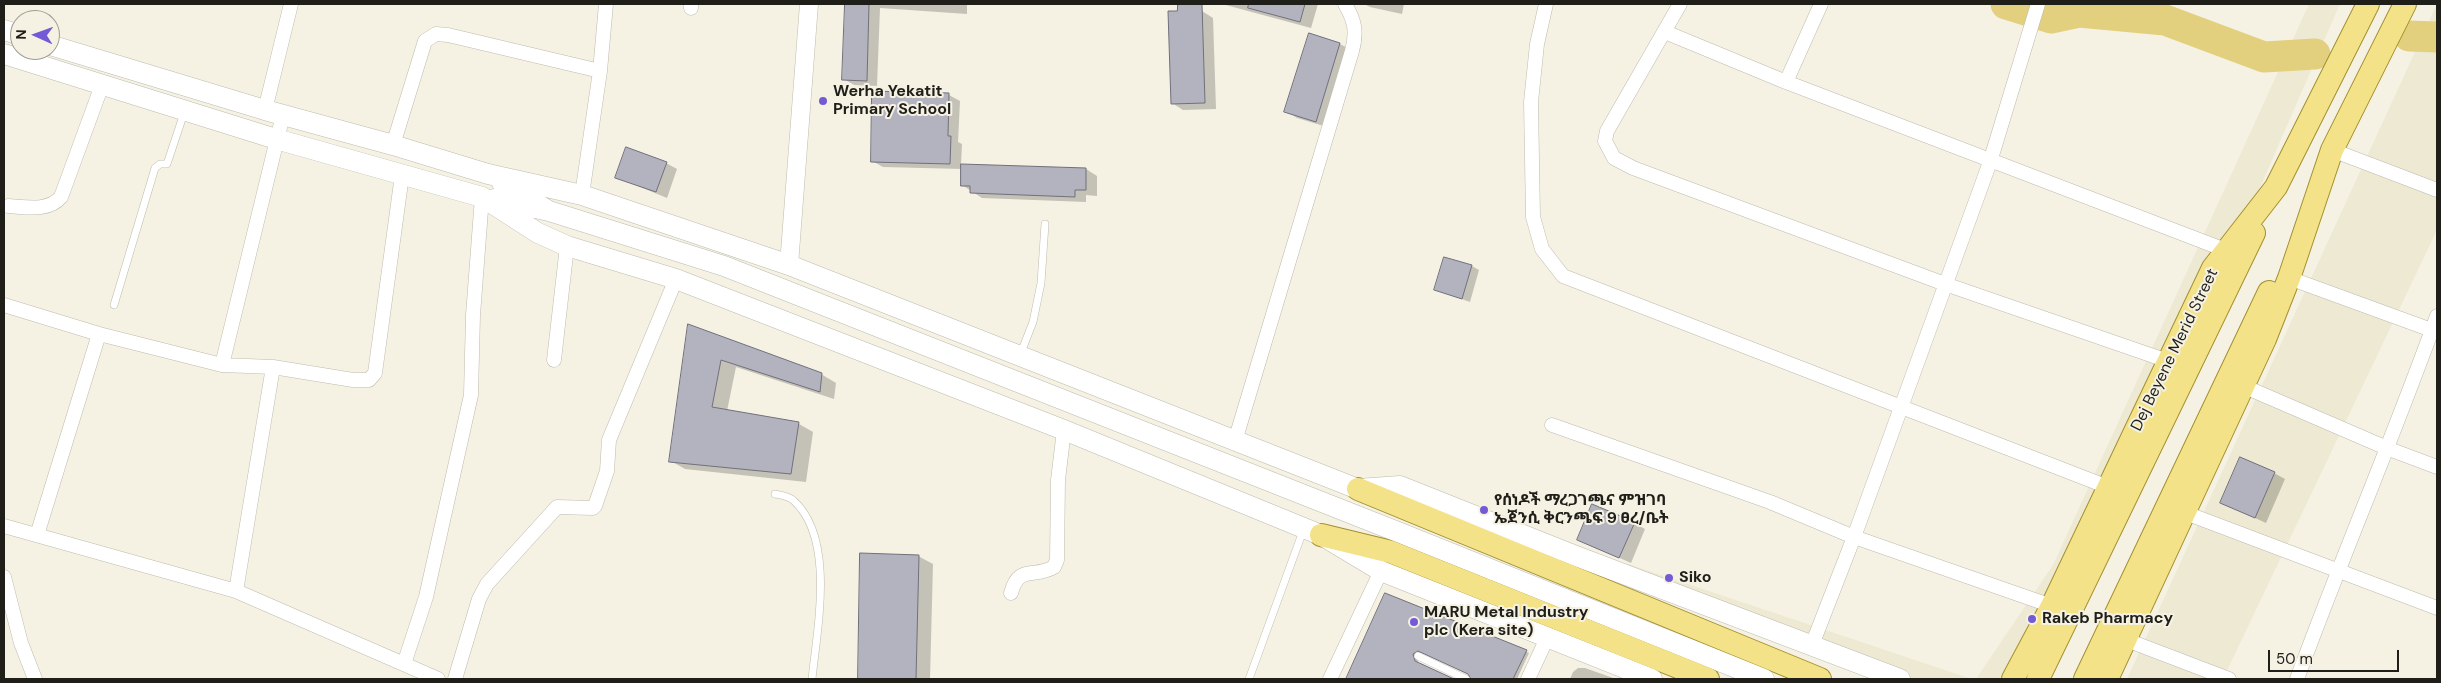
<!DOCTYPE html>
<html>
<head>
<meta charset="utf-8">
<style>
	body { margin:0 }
	#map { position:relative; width:2441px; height:683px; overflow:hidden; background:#f5f2e4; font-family:"DM Sans",sans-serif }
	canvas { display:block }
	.frame { position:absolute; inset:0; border:5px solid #1f1e19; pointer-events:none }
	.north { position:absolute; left:10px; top:10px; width:50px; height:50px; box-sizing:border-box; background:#f5f2e4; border:1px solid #9f9d93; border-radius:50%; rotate:272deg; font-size:14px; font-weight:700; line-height:20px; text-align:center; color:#1f1e19 }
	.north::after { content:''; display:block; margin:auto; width:18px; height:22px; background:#745ad5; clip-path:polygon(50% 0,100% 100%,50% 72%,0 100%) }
	.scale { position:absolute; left:2268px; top:650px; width:131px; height:22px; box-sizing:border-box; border:2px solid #1f1e19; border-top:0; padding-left:6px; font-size:15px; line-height:18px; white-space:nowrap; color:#1f1e19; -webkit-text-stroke:4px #f5f2e4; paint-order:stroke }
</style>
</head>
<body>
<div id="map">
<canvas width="2441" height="683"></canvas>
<div class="frame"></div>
<div class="north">N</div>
<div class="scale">50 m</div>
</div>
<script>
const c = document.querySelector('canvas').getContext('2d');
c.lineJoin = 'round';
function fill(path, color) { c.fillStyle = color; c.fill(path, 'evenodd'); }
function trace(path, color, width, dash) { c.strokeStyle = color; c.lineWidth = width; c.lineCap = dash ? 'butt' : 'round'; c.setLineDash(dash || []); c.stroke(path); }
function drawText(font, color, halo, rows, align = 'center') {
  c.font = font + ' "DM Sans","Noto Sans Ethiopic",sans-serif'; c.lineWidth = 4; c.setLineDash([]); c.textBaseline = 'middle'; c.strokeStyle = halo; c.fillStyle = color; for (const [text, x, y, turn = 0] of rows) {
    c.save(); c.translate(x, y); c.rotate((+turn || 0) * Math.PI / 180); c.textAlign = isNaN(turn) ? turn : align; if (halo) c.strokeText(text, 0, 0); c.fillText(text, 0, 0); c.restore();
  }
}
const built = new Path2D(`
	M 2309,4 L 2340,4 L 2221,277 L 2022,679 L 1976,679 L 2053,565 Z
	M 2437,4 L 2437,230 L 2223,679 L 2127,679 Z
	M 1622,562 L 1972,679 L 1881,679 Z`);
const shadow = new Path2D(`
	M 849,4 L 967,4 L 967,14 L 880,8 L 877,86 L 854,85 L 844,79 Z
	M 1222,4 L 1318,4 L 1311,28 Z
	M 1364,4 L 1404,4 L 1402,14 L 1370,7 Z
	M 1202,11 L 1213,18 L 1216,109 L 1183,110 L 1172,103 Z
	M 1310,34 L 1340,44 L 1351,50 L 1327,127 L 1297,118 L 1286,111 Z
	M 949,95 L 960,101 L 958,142 L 962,144 L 961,165 L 1086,169 L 1097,176 L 1097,196 L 1086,195 L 1086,202 L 982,198 L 962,185 L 962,169 L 883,167 L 872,161 Z
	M 666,163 L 677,169 L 667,198 L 616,177 Z
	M 1472,266 L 1479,270 L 1470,302 L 1436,290 Z
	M 689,326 L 821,374 L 836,383 L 834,399 L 736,367 L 727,411 L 799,424 L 813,432 L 806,482 L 685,469 L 671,461 Z
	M 2274,473 L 2285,479 L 2266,523 L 2222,503 Z
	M 1634,523 L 1645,529 L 1631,563 L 1579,540 Z
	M 861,555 L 918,556 L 933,564 L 930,679 L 859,679 Z
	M 1385,595 L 1529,653 L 1517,679 L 1471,679 L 1470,674 L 1424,652 L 1416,656 L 1419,664 L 1451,679 L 1347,679 Z
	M 1578,668 L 1585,668 L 1616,679 L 1570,679 L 1573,672 Z`);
const river = new Path2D(`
	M 2006,4 L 2051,18 L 2079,12 L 2165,20 L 2264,57 L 2315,54
	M 2409,36 L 2437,37`);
const building = new Path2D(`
	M 845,4 L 869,4 L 867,81 L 842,80 Z
	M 1178,4 L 1202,4 L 1205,103 L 1171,104 L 1168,11 L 1177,11 Z
	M 1249,4 L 1305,4 L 1300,22 L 1248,8 Z
	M 1309,33 L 1340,43 L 1316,122 L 1284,112 Z
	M 872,91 L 949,93 L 948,136 L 951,136 L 950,164 L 871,162 Z
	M 626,147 L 667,162 L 656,192 L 615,178 Z
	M 961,164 L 1086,168 L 1086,190 L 1075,190 L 1075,197 L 970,193 L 970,186 L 961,186 Z
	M 1444,257 L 1472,265 L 1462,299 L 1434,290 Z
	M 688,324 L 822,373 L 820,392 L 721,360 L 712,407 L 799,422 L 791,474 L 669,462 Z
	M 2240,457 L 2275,472 L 2255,518 L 2220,503 Z
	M 1592,504 L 1635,522 L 1619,558 L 1577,540 Z
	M 860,553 L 919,555 L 916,679 L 858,679 Z
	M 1385,593 L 1527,650 L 1513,679 L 1471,679 L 1468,674 L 1418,651 L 1413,654 L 1415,661 L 1454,679 L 1346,679 Z`);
const service = new Path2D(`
	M 114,305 L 155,168 L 160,164 L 167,164 L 184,113
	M 1020,355 L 1033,322 L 1041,283 L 1045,224
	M 775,494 C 780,495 788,496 793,500 C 836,538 817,629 812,679
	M 1418,656 L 1466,679
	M 1249,679 L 1303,531`);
const minor = new Path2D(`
	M 1546,4 L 1537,44 L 1531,102 L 1533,217 L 1542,249 L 1563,276 L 2108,487
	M 1680,4 L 1607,131 L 1605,141 L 1614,158 L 1633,168 L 1945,284 L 2168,361
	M 691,8 L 691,4
	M 1665,32 L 1786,82 L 2228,251
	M 1786,82 L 1821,4
	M 265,110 L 291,4
	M 393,145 L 425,41 L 436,34 L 448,35 L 600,71
	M 2332,150 L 2437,190
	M 582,195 L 600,71 L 606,4
	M 8,206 C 26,207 48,212 61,197 L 102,85
	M 2289,278 L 2437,332
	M 4,305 L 99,334 L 222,365 L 273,367 L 236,591
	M 554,360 L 567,246
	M 222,365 L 283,115
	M 273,367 L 353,380 L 369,380 L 375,373 L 402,175
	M 2243,386 L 2389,449 L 2437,467
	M 1552,425 L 1770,502 L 1854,537 L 2052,606
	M 1235,441 L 1352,51 C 1357,32 1355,21 1345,4
	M 2183,512 L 2437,608
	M 4,526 L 236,591 L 438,679
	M 37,535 L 99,334
	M 4,577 L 21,643 L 35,679
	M 1011,593 C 1019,564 1033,579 1054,567 L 1057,560 L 1058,480 L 1064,430
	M 2124,639 L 2229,679
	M 1812,645 L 1854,537 L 1990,162 L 2038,4
	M 404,664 L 426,597 L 471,395 L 473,315 L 482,197
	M 455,679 L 479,599 L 487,584 L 557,507 L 593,508 L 595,506 L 607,471 L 609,440 L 676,279
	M 1330,679 L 1381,571
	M 1528,679 L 1548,636
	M 2297,679 C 2342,557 2393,438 2437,316`);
const tertiary = new Path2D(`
	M 789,265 L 809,4`);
const secondary = new Path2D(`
	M 4,30 L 20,35
	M 50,45 L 265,110 L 393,145 L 488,174 L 582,195 L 789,265 L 1358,489 L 1400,486 L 1576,556 L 1900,679
	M 4,54 L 276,139 L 482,197 L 538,233 L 567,246 L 676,279 L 1064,430 L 1321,535 L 1381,571 L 1652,679
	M 494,199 L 549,211 L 502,183
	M 549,211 L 724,266 L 1398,532 L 1764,679`);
const primary = new Path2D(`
	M 1358,489 L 1820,679
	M 1321,535 L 1391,552 L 1708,679
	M 2013,679 L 2052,606 L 2213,268 L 2276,187 L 2368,4
	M 2038,679 L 2254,233
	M 2085,679 L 2269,292
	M 2107,679 L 2265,339 L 2289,278 L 2332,150 L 2405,4`);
const markers = [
	[823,101,5,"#745ad5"],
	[1484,510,5,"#745ad5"],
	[1669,578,5,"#745ad5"],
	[2032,619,5,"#745ad5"],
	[1414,622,5,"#745ad5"]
];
const poiNames = [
	["Werha Yekatit",833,92],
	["Primary School",833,110],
	["የሰነዶች ማረጋገጫና ምዝገባ",1494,501],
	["ኤጀንሲ ቅርንጫፍ 9 ፀረ/ቤት",1494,519],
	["Siko",1679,578],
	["MARU Metal Industry",1424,613],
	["plc (Kera site)",1424,631],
	["Rakeb Pharmacy",2042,619]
];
const streetNames = [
	["Dej Beyene Merid Street",2175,350,-64]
];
fill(built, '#eee9d3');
fill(shadow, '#0003');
trace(river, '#e2d07f', 31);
fill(building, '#b3b2bf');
trace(building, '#706f7b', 1);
trace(service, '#bebbae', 8);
trace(minor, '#bebbae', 15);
trace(tertiary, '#bebbae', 19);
trace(secondary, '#bebbae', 21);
trace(primary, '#a4902f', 24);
trace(service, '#fff', 7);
trace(minor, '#fff', 14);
trace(tertiary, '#fff', 18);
trace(secondary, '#fff', 20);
trace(primary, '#f4e289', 22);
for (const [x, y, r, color] of markers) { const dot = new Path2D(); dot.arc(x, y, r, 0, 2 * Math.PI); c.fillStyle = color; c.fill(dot); trace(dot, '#f5f2e4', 2); }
drawText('bold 16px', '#1f1e19', '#f5f2e4', poiNames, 'left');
drawText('16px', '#1f1e19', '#f5f2e4', streetNames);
</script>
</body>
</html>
